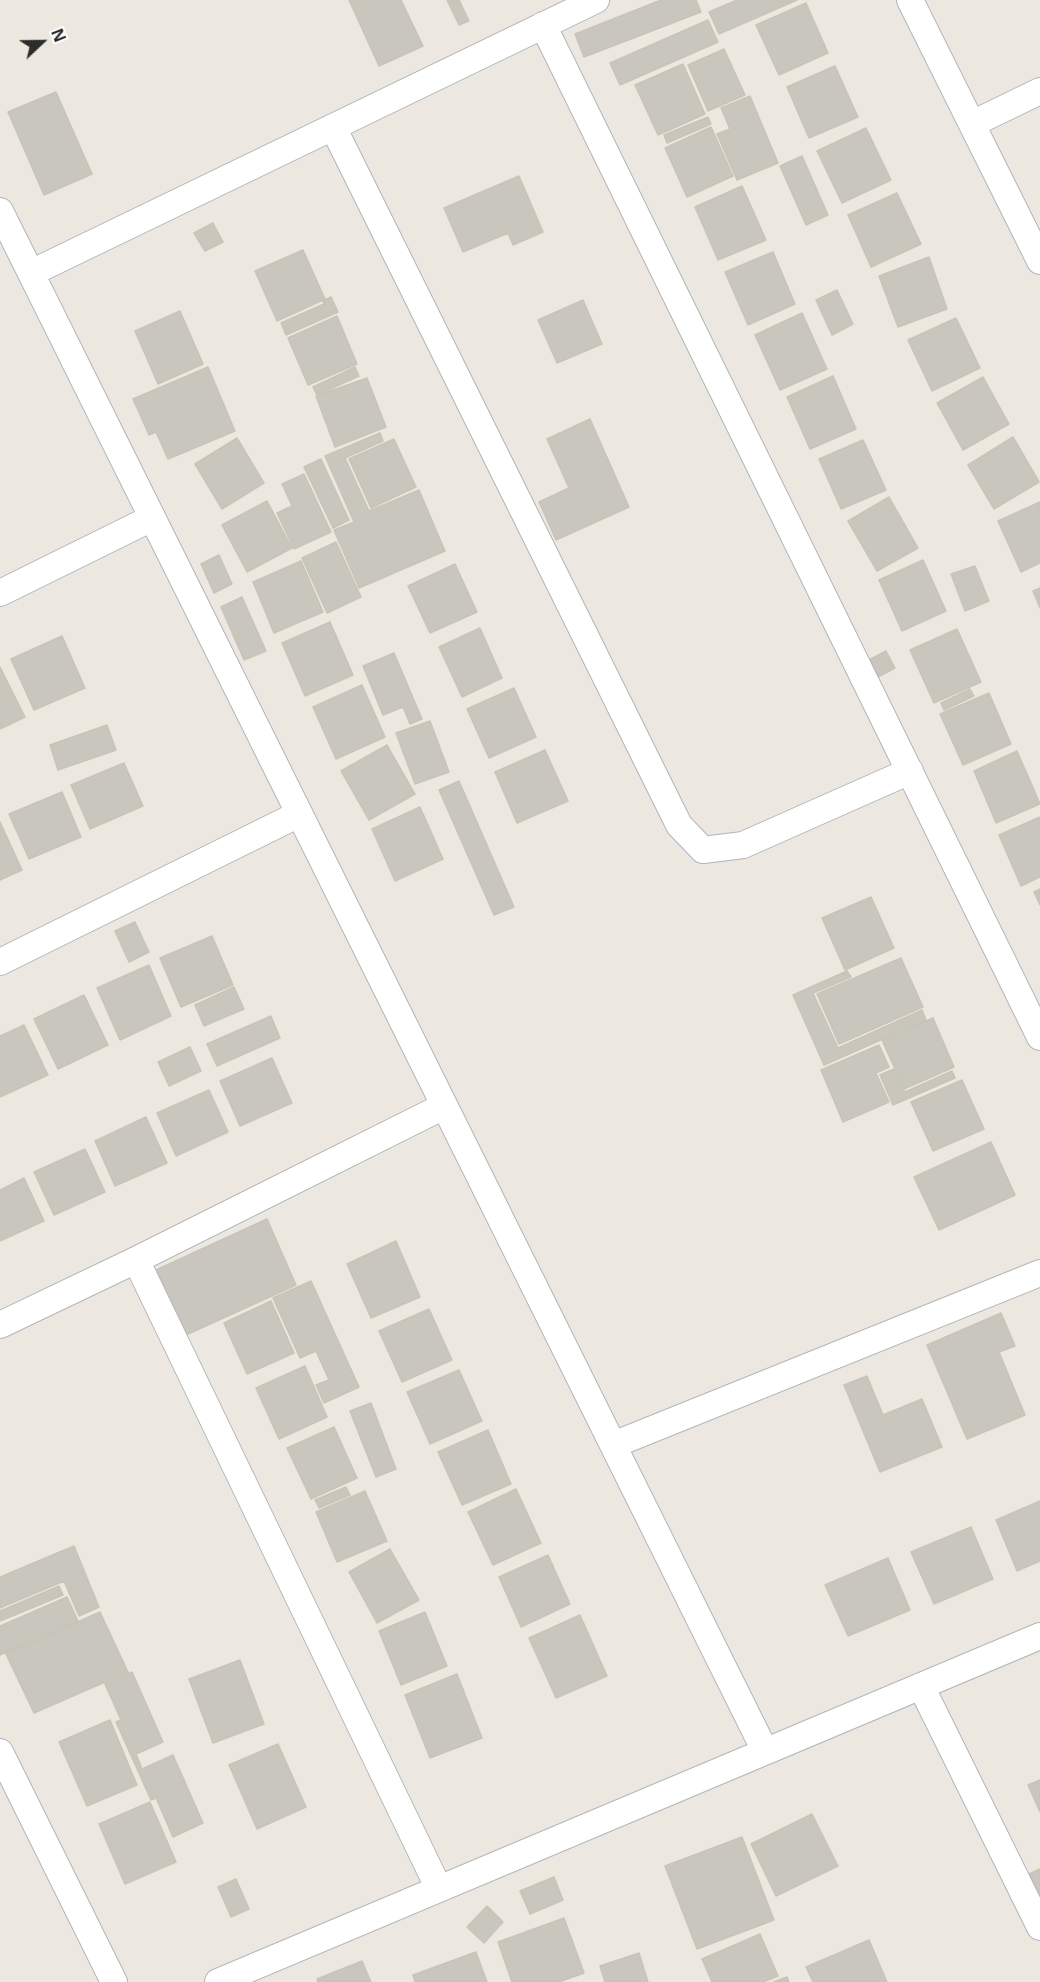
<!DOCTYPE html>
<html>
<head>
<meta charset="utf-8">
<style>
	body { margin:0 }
	#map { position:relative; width:1040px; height:1982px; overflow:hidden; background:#ede8df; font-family:"Noto Sans",sans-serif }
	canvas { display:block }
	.north { position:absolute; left:12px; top:12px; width:60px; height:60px; -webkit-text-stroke:4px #fff; paint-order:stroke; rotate:68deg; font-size:16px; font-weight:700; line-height:24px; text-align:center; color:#2c2c2c }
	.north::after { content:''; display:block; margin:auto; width:21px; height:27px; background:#2c2c2c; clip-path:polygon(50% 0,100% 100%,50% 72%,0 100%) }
</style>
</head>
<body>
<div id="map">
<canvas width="1040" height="1982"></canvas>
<div class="north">N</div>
</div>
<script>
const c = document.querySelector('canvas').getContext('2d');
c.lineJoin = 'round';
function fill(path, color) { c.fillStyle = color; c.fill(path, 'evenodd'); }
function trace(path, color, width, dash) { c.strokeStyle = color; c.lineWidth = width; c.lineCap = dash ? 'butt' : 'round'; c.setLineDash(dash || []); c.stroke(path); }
const building = new Path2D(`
	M 349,0 L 401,0 L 423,46 L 379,66 Z
	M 447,0 L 459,0 L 469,21 L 459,25 Z
	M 661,0 L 696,0 L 701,12 L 584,57 L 575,34 Z
	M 737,0 L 797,0 L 719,34 L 709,12 Z
	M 806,3 L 828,53 L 779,75 L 756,25 Z
	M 708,20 L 718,42 L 620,85 L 610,63 Z
	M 724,49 L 745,95 L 708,111 L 688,65 Z
	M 683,64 L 705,114 L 658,135 L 635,85 Z
	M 835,66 L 858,117 L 809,138 L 787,87 Z
	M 56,92 L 92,174 L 44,195 L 8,112 Z
	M 750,96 L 778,163 L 737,180 L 717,134 L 730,129 L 721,108 Z
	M 708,117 L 711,124 L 667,143 L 664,135 Z
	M 711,127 L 733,176 L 687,197 L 665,148 Z
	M 866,128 L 891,180 L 842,203 L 817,151 Z
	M 802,156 L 828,215 L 806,225 L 780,166 Z
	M 519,176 L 543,232 L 513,245 L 508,233 L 463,252 L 444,208 Z
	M 742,186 L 766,240 L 718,260 L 695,207 Z
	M 897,193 L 921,244 L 871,267 L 848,215 Z
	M 213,223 L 223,242 L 205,251 L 194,233 Z
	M 303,250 L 325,299 L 277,321 L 255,271 Z
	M 773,252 L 795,304 L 748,325 L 725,272 Z
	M 929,257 L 947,309 L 898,327 L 879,276 Z
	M 837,290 L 853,324 L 832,335 L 816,300 Z
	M 331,297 L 338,312 L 286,335 L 281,323 L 324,304 L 323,301 Z
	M 583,300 L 602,344 L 557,363 L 538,320 Z
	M 180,311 L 203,364 L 158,384 L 135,331 Z
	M 802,313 L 827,369 L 780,390 L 755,335 Z
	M 337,316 L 357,364 L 308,385 L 288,338 Z
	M 956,318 L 980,368 L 932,391 L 908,340 Z
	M 208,367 L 235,431 L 168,459 L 156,432 L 149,435 L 133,399 Z
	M 355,367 L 359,376 L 317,395 L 313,387 Z
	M 833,376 L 856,429 L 810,449 L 787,397 Z
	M 983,377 L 1009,424 L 963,450 L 937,403 Z
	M 367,378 L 386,427 L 335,447 L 316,396 Z
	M 590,419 L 629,507 L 556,540 L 539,502 L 569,488 L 547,439 Z
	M 380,433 L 383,441 L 345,458 L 369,511 L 419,490 L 445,551 L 359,588 L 334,530 L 354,522 L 325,456 Z
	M 1013,437 L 1039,482 L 994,509 L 968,465 Z
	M 237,438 L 264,483 L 222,509 L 195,464 Z
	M 394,439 L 416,487 L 371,508 L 349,459 Z
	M 863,440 L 886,490 L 841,509 L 819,459 Z
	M 321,459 L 349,520 L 333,528 L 304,467 Z
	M 304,474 L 331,532 L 294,549 L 277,513 L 292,506 L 282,484 Z
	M 889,497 L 918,548 L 877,571 L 848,521 Z
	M 267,501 L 292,548 L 247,572 L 222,525 Z
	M 1040,502 L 1040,563 L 1021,572 L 998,521 Z
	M 336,542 L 361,597 L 327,613 L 302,558 Z
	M 219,555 L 232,584 L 214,593 L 201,564 Z
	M 923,560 L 946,611 L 902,631 L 879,580 Z
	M 301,561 L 323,612 L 274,633 L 253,582 Z
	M 455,564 L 477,612 L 430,633 L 408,586 Z
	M 975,566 L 989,601 L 965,611 L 951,574 Z
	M 1040,588 L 1040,608 L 1033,591 Z
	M 242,597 L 266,651 L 244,660 L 221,607 Z
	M 330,622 L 353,675 L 305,696 L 282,643 Z
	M 480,628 L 502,678 L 462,697 L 439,647 Z
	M 957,629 L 981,682 L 934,703 L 910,650 Z
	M 62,636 L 85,688 L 34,710 L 11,659 Z
	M 886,651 L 895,668 L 878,677 L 869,660 Z
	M 394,653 L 422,719 L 410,724 L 403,707 L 383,715 L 363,666 Z
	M 0,667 L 25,717 L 0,729 Z
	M 362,685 L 385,737 L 336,759 L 313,707 Z
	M 514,688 L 536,737 L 489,758 L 467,709 Z
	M 970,689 L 974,696 L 944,710 L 941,703 Z
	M 989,693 L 1011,744 L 963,765 L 940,714 Z
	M 430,721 L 449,772 L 415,784 L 396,733 Z
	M 107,725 L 116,750 L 58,770 L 50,745 Z
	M 387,745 L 415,794 L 369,820 L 341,771 Z
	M 545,750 L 568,801 L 517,823 L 495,772 Z
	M 1017,751 L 1040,804 L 996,823 L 974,771 Z
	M 124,763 L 143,806 L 90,829 L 71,785 Z
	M 459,781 L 514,907 L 494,915 L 439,790 Z
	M 62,792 L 81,837 L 29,859 L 9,814 Z
	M 420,807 L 443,859 L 395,881 L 372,829 Z
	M 1040,817 L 1040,877 L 1021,886 L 999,835 Z
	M 0,822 L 22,870 L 0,880 Z
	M 1040,889 L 1040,905 L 1034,892 Z
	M 871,897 L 894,948 L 845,970 L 822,918 Z
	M 135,922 L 149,952 L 129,962 L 115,931 Z
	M 212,936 L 233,985 L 181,1007 L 160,958 Z
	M 901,958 L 923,1007 L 839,1044 L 817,994 Z
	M 149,965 L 171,1016 L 120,1040 L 97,988 Z
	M 847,971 L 851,977 L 813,993 L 838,1048 L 922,1010 L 926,1020 L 824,1065 L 793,995 Z
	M 234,987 L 244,1009 L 204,1026 L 195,1005 Z
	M 84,995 L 108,1045 L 58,1069 L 34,1019 Z
	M 271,1016 L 280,1038 L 217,1066 L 207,1044 Z
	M 933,1018 L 954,1067 L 904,1089 L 882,1040 Z
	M 24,1025 L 48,1075 L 0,1097 L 0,1036 Z
	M 879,1045 L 889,1067 L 876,1073 L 889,1102 L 843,1122 L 821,1070 Z
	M 190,1047 L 201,1071 L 169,1086 L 158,1062 Z
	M 272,1058 L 292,1103 L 240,1126 L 220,1081 Z
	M 894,1069 L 905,1092 L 952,1071 L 955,1078 L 893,1105 L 880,1075 Z
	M 962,1080 L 984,1129 L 933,1151 L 911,1102 Z
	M 209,1090 L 228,1132 L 176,1156 L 157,1113 Z
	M 146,1117 L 167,1163 L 115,1186 L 95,1141 Z
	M 991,1142 L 1015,1195 L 939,1230 L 914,1177 Z
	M 85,1149 L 105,1192 L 54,1215 L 34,1172 Z
	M 24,1178 L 44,1221 L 0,1241 L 0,1190 Z
	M 267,1219 L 296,1285 L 186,1335 L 156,1270 Z
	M 396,1241 L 420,1297 L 371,1318 L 347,1264 Z
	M 311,1281 L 359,1387 L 324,1403 L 316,1385 L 329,1380 L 316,1351 L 300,1358 L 273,1298 Z
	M 271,1301 L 294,1353 L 247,1374 L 224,1323 Z
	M 429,1309 L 452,1360 L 402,1382 L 379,1331 Z
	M 1001,1313 L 1015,1346 L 999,1352 L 1025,1415 L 967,1439 L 927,1345 Z
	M 305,1366 L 327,1417 L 279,1439 L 256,1388 Z
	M 459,1370 L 482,1421 L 430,1444 L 407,1392 Z
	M 867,1376 L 883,1415 L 922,1399 L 942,1447 L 880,1472 L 844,1385 Z
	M 371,1403 L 396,1469 L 376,1477 L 350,1411 Z
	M 334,1427 L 357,1478 L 311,1499 L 287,1448 Z
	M 488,1430 L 511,1484 L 462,1505 L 438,1452 Z
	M 346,1487 L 350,1495 L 319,1508 L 315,1500 Z
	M 516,1489 L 541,1543 L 493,1565 L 468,1512 Z
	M 365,1491 L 387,1541 L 337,1562 L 316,1512 Z
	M 1040,1501 L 1040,1561 L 1017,1571 L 996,1520 Z
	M 971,1527 L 993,1579 L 934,1604 L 911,1552 Z
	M 74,1546 L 99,1607 L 79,1616 L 64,1581 L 0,1608 L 0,1577 Z
	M 390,1549 L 419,1600 L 377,1623 L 349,1572 Z
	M 548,1555 L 570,1604 L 521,1627 L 499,1577 Z
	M 888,1558 L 910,1610 L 848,1636 L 825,1585 Z
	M 59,1586 L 63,1595 L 0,1621 L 0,1611 Z
	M 67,1597 L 78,1621 L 0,1655 L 0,1626 Z
	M 100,1612 L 128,1672 L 34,1713 L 6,1654 Z
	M 425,1612 L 447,1666 L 401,1685 L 379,1631 Z
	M 580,1615 L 607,1676 L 556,1698 L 529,1638 Z
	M 240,1660 L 264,1724 L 213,1743 L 189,1679 Z
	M 132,1672 L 163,1742 L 136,1754 L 142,1769 L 173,1755 L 203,1823 L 173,1837 L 156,1798 L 151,1800 L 116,1722 L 121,1720 L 105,1684 Z
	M 457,1674 L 482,1738 L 430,1758 L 405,1695 Z
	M 110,1720 L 137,1785 L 87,1806 L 59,1742 Z
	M 278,1744 L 306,1807 L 257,1829 L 229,1765 Z
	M 1040,1780 L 1040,1812 L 1028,1785 Z
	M 150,1802 L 176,1862 L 125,1884 L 99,1824 Z
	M 812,1814 L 838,1866 L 776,1896 L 751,1844 Z
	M 742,1837 L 774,1920 L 697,1949 L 665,1866 Z
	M 1040,1869 L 1040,1900 L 1029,1874 Z
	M 554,1877 L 563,1900 L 530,1914 L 520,1891 Z
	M 236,1879 L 249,1909 L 231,1917 L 218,1887 Z
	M 487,1906 L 503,1922 L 484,1943 L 467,1927 Z
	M 564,1918 L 584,1973 L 559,1982 L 512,1982 L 498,1942 Z
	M 760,1934 L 778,1976 L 763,1982 L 712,1982 L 702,1959 Z
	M 869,1940 L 887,1982 L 813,1982 L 806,1967 Z
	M 476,1952 L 487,1982 L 415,1982 L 413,1975 Z
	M 639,1953 L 648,1982 L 605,1982 L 600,1966 Z
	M 362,1961 L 371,1982 L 318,1982 L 317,1979 Z
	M 787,1977 L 789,1982 L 774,1982 Z`);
const minor = new Path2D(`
	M 910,0 L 1040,261
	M 543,25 L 1040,1037
	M 972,124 L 1040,91
	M 333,127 L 679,825 L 703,850 L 743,845 L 910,771
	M 0,211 L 765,1751
	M 31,273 L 596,0
	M 0,593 L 152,518
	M 0,962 L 299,814
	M 136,1260 L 439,1889
	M 0,1325 L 136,1260 L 444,1106
	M 613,1445 L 1040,1273
	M 921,1686 L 1040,1927
	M 0,1752 L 114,1982
	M 218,1982 L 1040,1636`);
fill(building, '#c9c6bd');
trace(building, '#c9c4b8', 1.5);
trace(minor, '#b2b4bf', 28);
trace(minor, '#fff', 26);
</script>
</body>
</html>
